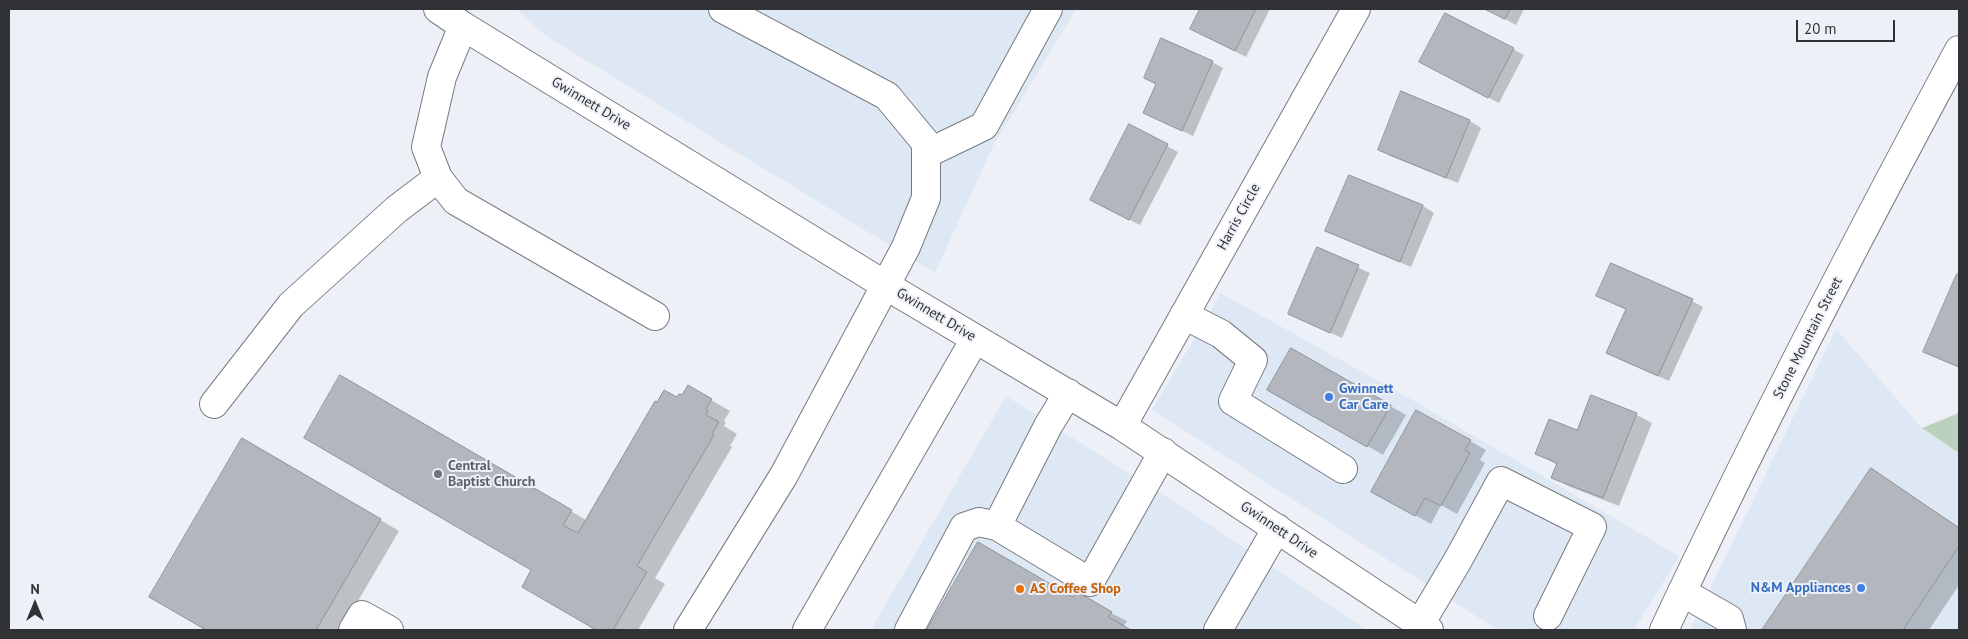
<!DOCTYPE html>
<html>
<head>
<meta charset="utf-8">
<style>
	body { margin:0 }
	#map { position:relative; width:1968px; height:639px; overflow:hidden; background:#edf1f7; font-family:"PT Sans",sans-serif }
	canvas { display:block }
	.frame { position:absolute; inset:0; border:10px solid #313235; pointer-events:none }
	.north { position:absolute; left:10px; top:579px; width:50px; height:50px; -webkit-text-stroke:4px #edf1f7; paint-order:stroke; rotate:0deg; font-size:14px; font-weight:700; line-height:20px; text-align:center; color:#313235 }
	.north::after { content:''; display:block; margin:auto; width:18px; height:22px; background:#313235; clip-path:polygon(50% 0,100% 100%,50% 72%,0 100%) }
	.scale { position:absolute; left:1796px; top:20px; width:99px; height:22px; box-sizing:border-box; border:2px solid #313235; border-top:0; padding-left:6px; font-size:15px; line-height:18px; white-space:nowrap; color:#313235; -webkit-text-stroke:4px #edf1f7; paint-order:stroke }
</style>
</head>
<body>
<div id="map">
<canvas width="1968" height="639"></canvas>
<div class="frame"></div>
<div class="north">N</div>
<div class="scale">20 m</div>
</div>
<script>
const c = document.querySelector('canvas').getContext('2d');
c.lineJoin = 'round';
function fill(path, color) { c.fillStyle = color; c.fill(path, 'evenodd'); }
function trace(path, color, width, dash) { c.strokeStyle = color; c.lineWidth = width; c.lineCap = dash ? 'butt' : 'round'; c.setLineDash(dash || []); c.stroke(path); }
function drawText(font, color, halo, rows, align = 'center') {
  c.font = font + ' "PT Sans",sans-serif'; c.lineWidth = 4; c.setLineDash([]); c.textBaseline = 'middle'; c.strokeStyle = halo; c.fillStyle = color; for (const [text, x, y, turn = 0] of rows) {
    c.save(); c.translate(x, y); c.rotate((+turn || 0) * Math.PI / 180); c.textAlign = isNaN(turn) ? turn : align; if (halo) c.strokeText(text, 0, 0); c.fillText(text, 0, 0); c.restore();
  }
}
const built = new Path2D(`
	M 516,9 L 1076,9 L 993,146 L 935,273 L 546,36 Z
	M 1221,293 L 1411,399 L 1679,556 L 1634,630 L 1498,630 L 1152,410 Z
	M 1836,329 L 1922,428 L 1959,453 L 1959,630 L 1690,630 Z
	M 1006,396 L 1203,520 L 1367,630 L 871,630 Z`);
const green = new Path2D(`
	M 1959,413 L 1959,453 L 1922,428 Z`);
const shadow = new Path2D(`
	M 1202,9 L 1270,9 L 1246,57 L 1192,29 Z
	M 1487,9 L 1524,9 L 1516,25 Z
	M 1513,49 L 1524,55 L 1499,103 L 1431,68 Z
	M 1212,62 L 1223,68 L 1193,136 L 1145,113 Z
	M 1402,93 L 1470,121 L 1481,128 L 1458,183 L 1390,156 L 1379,149 Z
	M 1130,126 L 1178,152 L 1140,225 L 1102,206 Z
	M 1350,176 L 1423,206 L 1434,213 L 1411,267 L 1338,236 L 1327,230 Z
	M 1317,249 L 1370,273 L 1342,338 L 1289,314 Z
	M 1958,275 L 1959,276 L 1959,368 L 1925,352 Z
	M 1598,296 L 1692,301 L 1703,307 L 1669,381 L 1619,359 L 1627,310 Z
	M 1292,350 L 1406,415 L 1383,455 L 1269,389 Z
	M 340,377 L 586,520 L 677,399 L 683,397 L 689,387 L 730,411 L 724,421 L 726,422 L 724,426 L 737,434 L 730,446 L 732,447 L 655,578 L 665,584 L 638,630 L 598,630 L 523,586 L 533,570 Z
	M 1592,397 L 1637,415 L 1652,423 L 1619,506 L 1568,486 L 1553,477 L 1558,465 L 1537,454 L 1577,432 Z
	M 1417,411 L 1486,450 L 1480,460 L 1485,463 L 1457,514 L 1441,505 L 1431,524 L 1372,491 Z
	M 243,439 L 399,531 L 341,630 L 209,630 L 151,596 Z
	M 1871,470 L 1959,527 L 1959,585 L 1929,630 L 1764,630 Z
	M 978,544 L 1073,598 L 1111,613 L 1127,621 L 1123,627 L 1129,630 L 928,630 Z`);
const building = new Path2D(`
	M 1200,9 L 1256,9 L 1235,51 L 1190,29 Z
	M 1485,9 L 1510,9 L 1505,19 Z
	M 1445,13 L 1514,48 L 1488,98 L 1419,62 Z
	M 1161,38 L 1213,61 L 1182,131 L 1143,113 L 1156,84 L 1144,78 Z
	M 1401,91 L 1470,120 L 1446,178 L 1378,150 Z
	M 1129,124 L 1168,144 L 1129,220 L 1090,200 Z
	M 1349,175 L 1423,205 L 1400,262 L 1325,231 Z
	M 1317,247 L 1359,265 L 1330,333 L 1288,314 Z
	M 1611,263 L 1693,299 L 1658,376 L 1606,353 L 1626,309 L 1596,296 Z
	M 1957,274 L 1959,275 L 1959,367 L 1923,352 Z
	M 1291,348 L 1391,405 L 1367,447 L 1267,390 Z
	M 340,375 L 572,510 L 563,525 L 578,533 L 655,401 L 657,402 L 664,390 L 677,397 L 679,394 L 682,395 L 688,385 L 712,399 L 706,409 L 708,411 L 706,415 L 719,422 L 712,434 L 714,435 L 637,566 L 647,572 L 613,630 L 596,630 L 522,587 L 531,570 L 304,438 Z
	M 1591,395 L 1637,413 L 1603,498 L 1551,478 L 1557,463 L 1535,454 L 1549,419 L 1577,430 Z
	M 1416,410 L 1471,440 L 1465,450 L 1470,453 L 1441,506 L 1425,498 L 1415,516 L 1371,492 Z
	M 242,438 L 381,519 L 316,630 L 206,630 L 149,597 Z
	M 1871,468 L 1959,528 L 1959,546 L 1903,630 L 1762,630 Z
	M 978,542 L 1073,597 L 1076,591 L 1112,612 L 1108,617 L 1131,630 L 927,630 Z`);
const minor = new Path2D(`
	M 438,9 L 463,26 L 885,285 L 1122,426 L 1429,630
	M 463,26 L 442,77 L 426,147 L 438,178 L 456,201 L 655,316
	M 926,154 L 984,126 L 1048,9
	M 1184,315 L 1221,334 L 1253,360 L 1233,401 L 1343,469
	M 1068,393 L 1048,426 L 997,526 L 1090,582 L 1163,452
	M 214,404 L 291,305 L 397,209 L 438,178
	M 1122,426 L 1356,9
	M 1682,592 L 1729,619 L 1732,630
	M 1420,624 L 1458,560 L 1501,481 L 1592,527 L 1548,616
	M 353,630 L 362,615 L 389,630
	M 688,630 L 784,475 L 906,247 L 926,198 L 926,143 L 887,96 L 723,9
	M 807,630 L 975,339
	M 909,630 L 964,527 L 979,522 L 997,526
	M 1218,630 L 1277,528`);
const major = new Path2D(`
	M 1664,630 C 1756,434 1856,241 1959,50`);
const markers = [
	[1329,397,5,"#3f7fe0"],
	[438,474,5,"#6b7280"],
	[1861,588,5,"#3f7fe0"],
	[1020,589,5,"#e8710a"]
];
const streetNames = [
	["Gwinnett Drive",591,104,31],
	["Harris Circle",1239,217,-61],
	["Gwinnett Drive",936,315,31],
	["Stone Mountain Street",1808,338,-63],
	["Gwinnett Drive",1279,530,34]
];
const shopNames = [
	["Gwinnett",1339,389],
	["Car Care",1339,405],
	["N&M Appliances",1851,588,"right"]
];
const worshipNames = [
	["Central",448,466],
	["Baptist Church",448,482]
];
const foodNames = [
	["AS Coffee Shop",1030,589]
];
fill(built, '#dee8f4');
fill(green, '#bbd1bd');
fill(shadow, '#0003');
fill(building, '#b3b7bd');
trace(building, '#8e9398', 1);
trace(minor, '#777b81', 30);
trace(major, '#777b81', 30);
trace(minor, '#fff', 28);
trace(major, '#fff', 28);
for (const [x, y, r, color] of markers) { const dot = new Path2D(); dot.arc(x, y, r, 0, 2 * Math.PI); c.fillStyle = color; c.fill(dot); trace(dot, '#edf1f7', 2); }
drawText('14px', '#313235', '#edf1f7', streetNames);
drawText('bold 14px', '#366cbe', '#edf1f7', shopNames, 'left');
drawText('bold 14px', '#5b616d', '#edf1f7', worshipNames, 'left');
drawText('bold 14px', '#c56008', '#edf1f7', foodNames, 'left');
</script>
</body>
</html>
